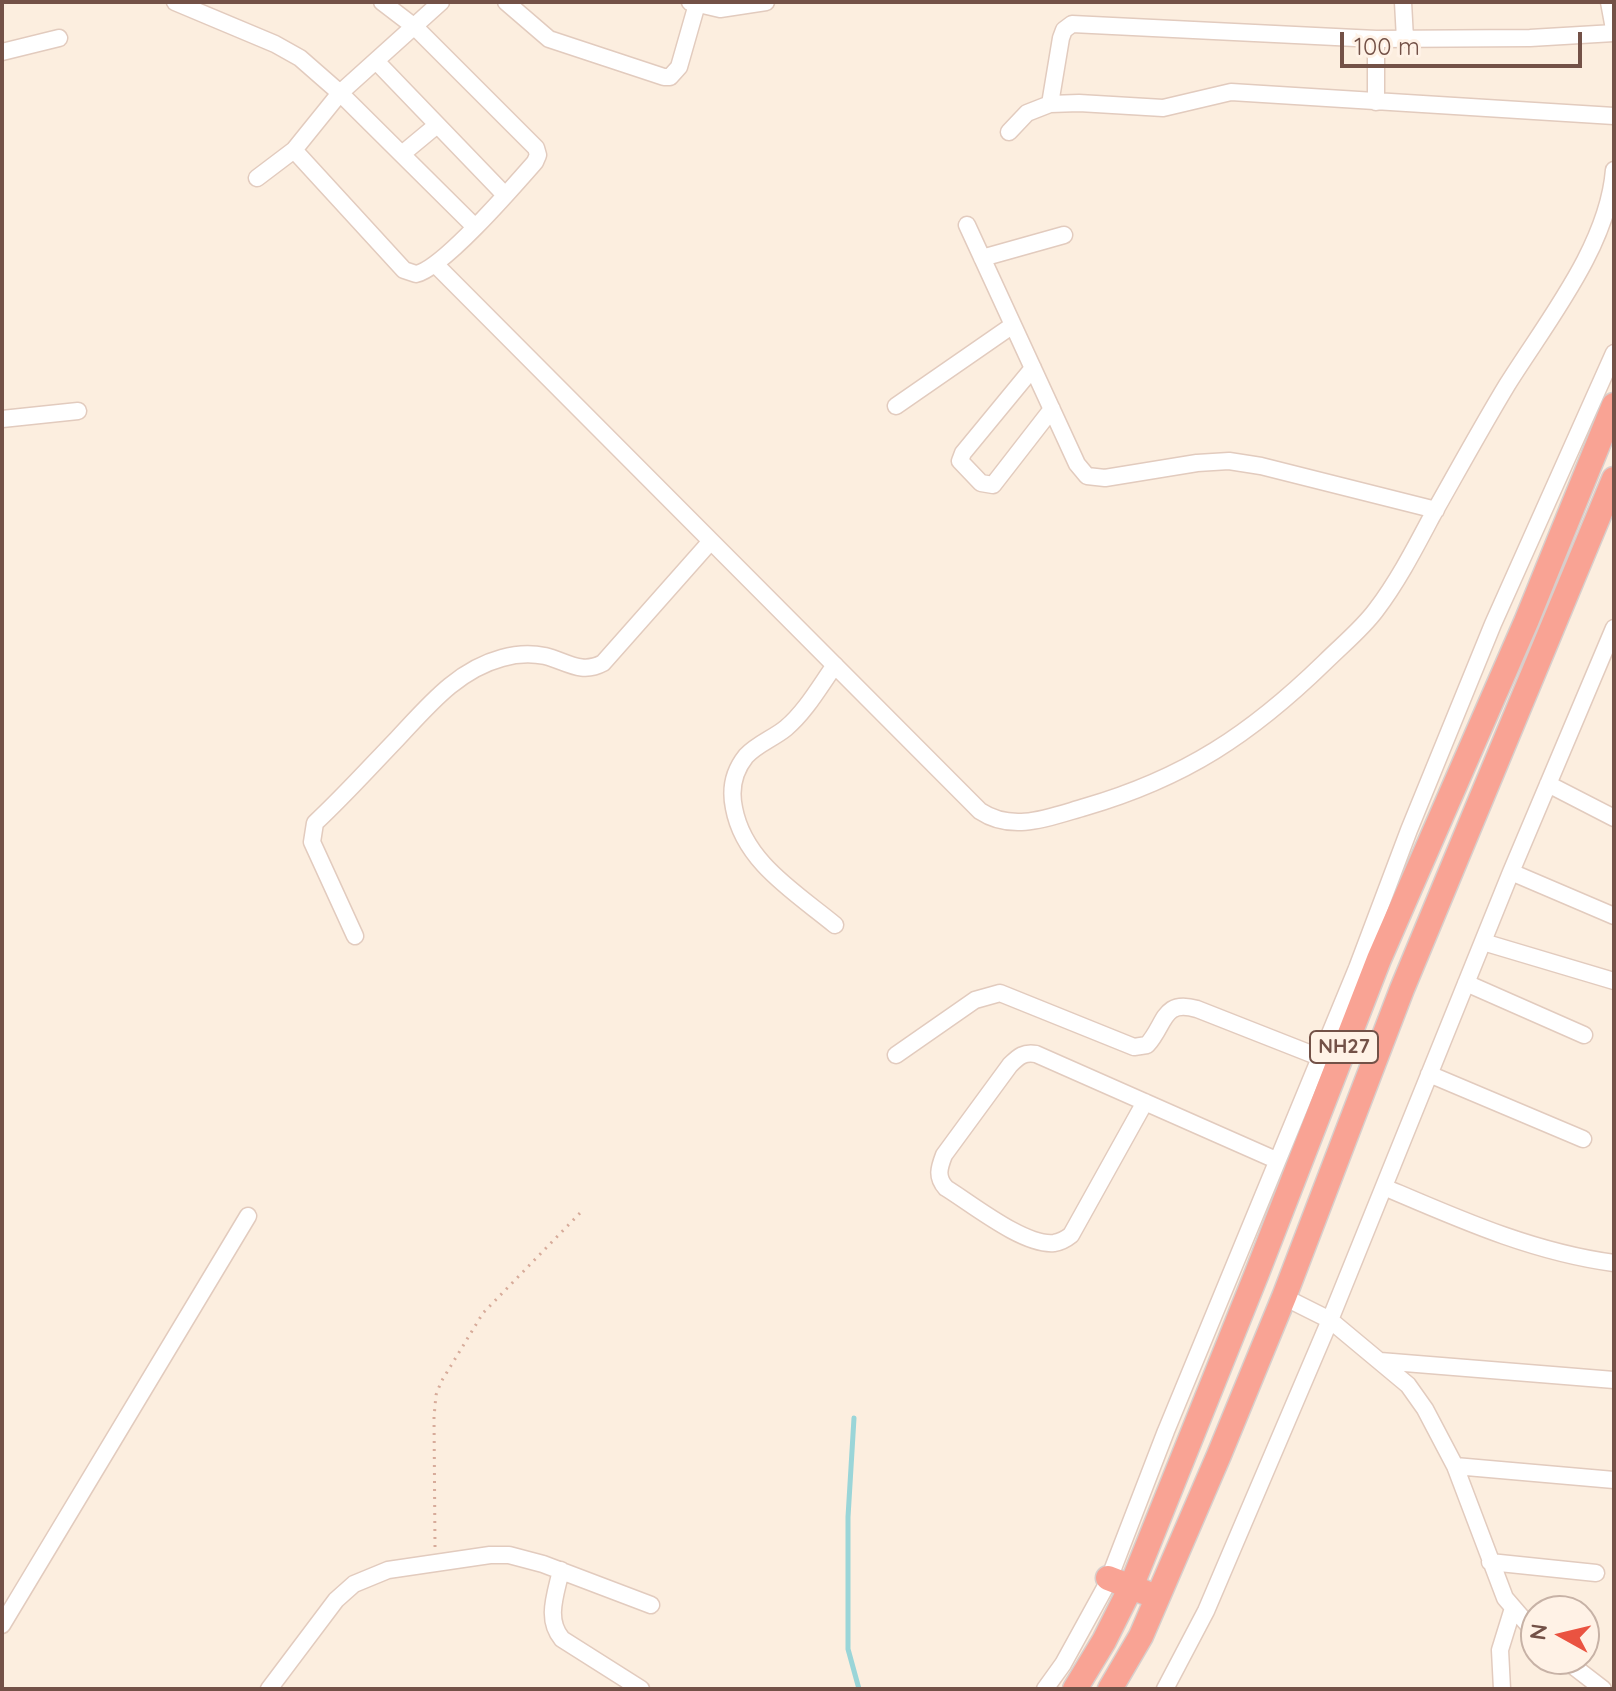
<!DOCTYPE html>
<html>
<head>
<meta charset="utf-8">
<style>
	body { margin:0 }
	#map { position:relative; width:1616px; height:1691px; overflow:hidden; background:#fceedf; font-family:Quicksand,sans-serif }
	canvas { display:block }
	.frame { position:absolute; inset:0; border:4px solid #735147; pointer-events:none }
	.north { position:absolute; left:1520px; top:1595px; width:80px; height:80px; box-sizing:border-box; background:#fff2e6; border:2px solid #c7b2a6; border-radius:50%; rotate:278deg; font-size:22px; font-weight:700; line-height:32px; text-align:center; color:#735147 }
	.north::after { content:''; display:block; margin:auto; width:28px; height:36px; background:#ea5341; clip-path:polygon(50% 0,100% 100%,50% 72%,0 100%) }
	.scale { position:absolute; left:1340px; top:32px; width:242px; height:36px; box-sizing:border-box; border:4px solid #735147; border-top:0; padding-left:10px; font-size:24px; line-height:28px; white-space:nowrap; color:#735147; -webkit-text-stroke:6px #fff2e6; paint-order:stroke }
</style>
</head>
<body>
<div id="map">
<canvas width="1616" height="1691"></canvas>
<div class="frame"></div>
<div class="north">N</div>
<div class="scale">100 m</div>
</div>
<script>
const c = document.querySelector('canvas').getContext('2d');
c.lineJoin = 'round';
function trace(path, color, width, dash) { c.strokeStyle = color; c.lineWidth = width; c.lineCap = dash ? 'butt' : 'round'; c.setLineDash(dash || []); c.stroke(path); }
function drawText(font, color, halo, rows, align = 'center') {
  c.font = font + ' Quicksand,sans-serif'; c.lineWidth = 6; c.setLineDash([]); c.textBaseline = 'middle'; c.strokeStyle = halo; c.fillStyle = color; for (const [text, x, y, turn = 0] of rows) {
    c.save(); c.translate(x, y); c.rotate((+turn || 0) * Math.PI / 180); c.textAlign = isNaN(turn) ? turn : align; if (halo) c.strokeText(text, 0, 0); c.fillText(text, 0, 0); c.restore();
  }
}
const stream = new Path2D(`
	M 854,1418 L 848,1517 L 848,1649 L 859,1689`);
const path = new Path2D(`
	M 435,1547 L 434,1417 L 436,1395 L 441,1382 L 483,1313 L 582,1211`);
const minor = new Path2D(`
	M 175,2 L 275,44 L 300,58 L 340,93 L 475,227
	M 506,2 L 549,39 L 664,77 L 670,77 L 679,67 L 697,4
	M 690,2 L 720,9 L 766,2
	M 1403,2 L 1405,39
	M 1609,2 L 1614,29
	M 2,52 L 59,38
	M 376,61 L 505,195
	M 1376,102 L 1376,39
	M 1050,104 L 1061,38 L 1064,30 L 1072,24 L 1376,39 L 1530,38 L 1614,33
	M 1009,132 L 1027,113 L 1050,104 L 1079,103 L 1163,108 L 1231,92 L 1614,116
	M 294,150 L 404,270 L 416,274 C 442,269 514,186 535,162 L 538,155 L 536,148 L 416,28 L 382,2
	M 402,154 L 437,125
	M 257,178 L 294,150 L 340,93 L 441,2
	M 967,225 L 1077,464 L 1087,476 L 1105,478 L 1197,463 L 1229,461 L 1261,466 L 1436,510
	M 982,258 L 1064,235
	M 435,264 L 980,811 C 1013,833 1050,817 1085,807 C 1185,778 1251,734 1325,662 C 1342,645 1362,629 1376,610 C 1398,581 1415,548 1432,516 C 1457,472 1481,428 1507,385 C 1547,321 1608,246 1614,170
	M 1033,368 L 963,453 L 960,461 L 981,483 L 993,485 L 1052,409
	M 896,406 L 1013,325
	M 2,419 L 78,411
	M 1548,784 L 1614,818
	M 1511,872 L 1614,916
	M 835,925 C 795,892 744,862 734,808 C 730,789 734,771 746,756 C 757,744 774,738 786,728 C 806,711 820,686 835,665
	M 355,936 L 312,842 L 315,823 C 344,796 370,767 397,739 C 428,706 457,670 502,658 C 516,654 530,653 545,656 C 566,661 581,675 603,663 L 711,541
	M 1483,942 L 1614,981
	M 1466,983 L 1584,1035
	M 896,1055 L 975,1000 L 1000,993 L 1134,1047 L 1147,1045 C 1166,1024 1162,999 1197,1009 L 1319,1057
	M 1429,1074 L 1583,1139
	M 1145,1102 L 1071,1235 C 1066,1239 1061,1242 1054,1243 C 1024,1246 972,1204 946,1188 C 936,1177 939,1168 944,1155 L 1010,1065 C 1019,1056 1024,1052 1036,1054 L 1276,1160
	M 1384,1187 C 1459,1219 1532,1252 1614,1263
	M 1284,1297 L 1330,1320 L 1408,1385 L 1425,1409 L 1455,1466 L 1505,1598 L 1536,1634
	M 1380,1361 L 1614,1380
	M 1455,1466 L 1614,1480
	M 1490,1562 L 1596,1573
	M 561,1570 C 556,1594 545,1619 562,1639 L 641,1689
	M 2,1625 L 248,1216
	M 1564,1659 L 1603,1689
	M 269,1689 L 336,1600 L 354,1584 L 388,1570 L 490,1555 L 509,1555 L 543,1564 L 651,1605
	M 1045,1689 L 1063,1664 L 1107,1584 L 1166,1431 L 1357,968 L 1409,830 L 1493,624 L 1614,353
	M 1165,1689 L 1206,1611 L 1330,1320 L 1511,872 L 1614,628
	M 1502,1689 L 1500,1650 L 1513,1608`);
const highway = new Path2D(`
	M 1108,1578 L 1144,1592
	M 1075,1689 L 1104,1641 L 1131,1587 L 1257,1273 L 1379,959 L 1526,622 L 1614,405
	M 1110,1689 L 1141,1636 L 1219,1455 L 1284,1297 L 1402,989 L 1614,479`);
const shields = [
	[1344,1047,68]
];
const shieldNames = [
	["NH27",1344,1047]
];
trace(stream, '#9ad5d8', 5);
trace(minor, '#e2cbbe', 19);
trace(highway, '#d8cecb', 27);
trace(path, '#d7ab9a', 3, [2, 6]);
trace(minor, '#fff', 16);
trace(highway, '#f9a394', 24);
for (const [x, y, w] of shields) { const box = new Path2D(); box.roundRect(x - w / 2, y - 16, w, 32, 6); c.fillStyle = '#fff2e6'; c.fill(box); trace(box, '#735147', 2); }
drawText('bold 20px', '#735147', null, shieldNames);
</script>
</body>
</html>
